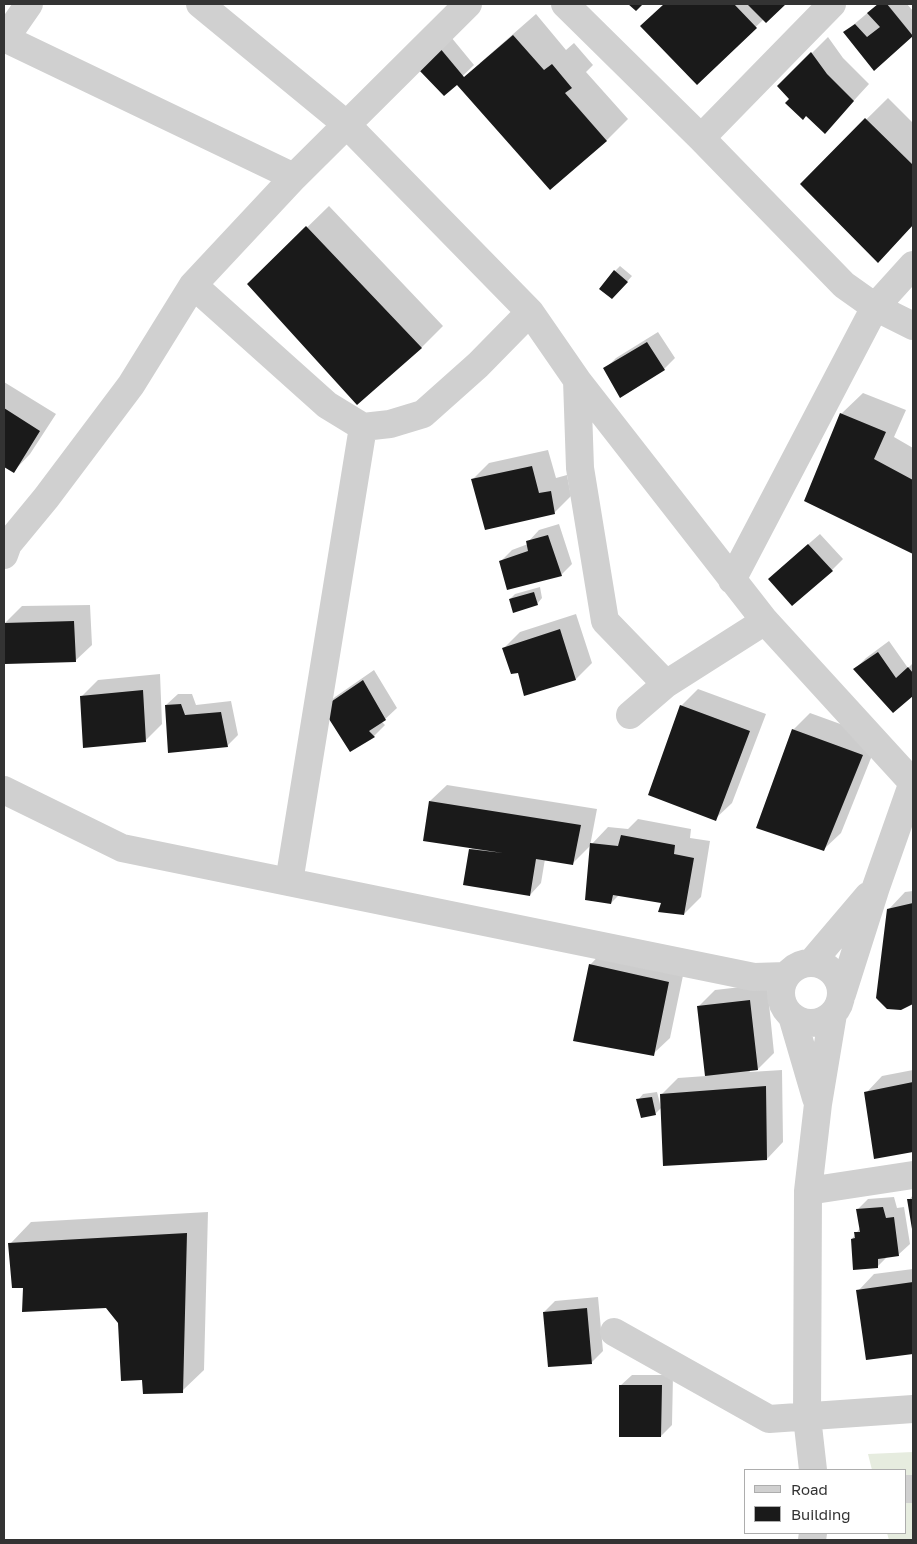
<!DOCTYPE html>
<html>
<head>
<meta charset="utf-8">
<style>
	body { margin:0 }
	#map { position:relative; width:917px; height:1544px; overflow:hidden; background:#fff; font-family:"Golos Text",sans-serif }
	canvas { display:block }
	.frame { position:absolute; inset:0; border:5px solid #333; pointer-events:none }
	.legend { position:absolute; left:744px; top:1469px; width:162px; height:65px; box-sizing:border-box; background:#fff; border:1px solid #adadad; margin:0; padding:6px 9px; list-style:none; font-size:15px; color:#333 }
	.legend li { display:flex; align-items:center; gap:10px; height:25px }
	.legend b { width:25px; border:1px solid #adadad }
</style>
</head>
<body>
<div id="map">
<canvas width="917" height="1544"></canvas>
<div class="frame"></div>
<ul class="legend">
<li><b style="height:6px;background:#d0d0d0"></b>Road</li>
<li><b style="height:14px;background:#1a1a1a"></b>Building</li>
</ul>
</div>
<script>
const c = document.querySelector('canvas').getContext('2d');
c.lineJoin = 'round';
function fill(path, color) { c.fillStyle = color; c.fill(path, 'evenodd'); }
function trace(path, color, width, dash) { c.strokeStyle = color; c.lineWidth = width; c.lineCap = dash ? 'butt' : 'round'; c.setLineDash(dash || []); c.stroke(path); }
const green = new Path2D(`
	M 913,1452 L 913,1540 L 889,1540 L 887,1533 L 906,1533 L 906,1470 L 872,1470 L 868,1454 Z`);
const shadow = new Path2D(`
	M 665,4 L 784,4 L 766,22 L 764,19 L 697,83 L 642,26 Z
	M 878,4 L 907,4 L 913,11 L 913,34 L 874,69 L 845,32 Z
	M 536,14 L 566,50 L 574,43 L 593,65 L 586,72 L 628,119 L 606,141 L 480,63 Z
	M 451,37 L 474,65 L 444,94 L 420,69 Z
	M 828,37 L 843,58 L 869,84 L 825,132 L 779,86 Z
	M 888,98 L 913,123 L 913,225 L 878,262 L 801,184 Z
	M 329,206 L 443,326 L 422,347 L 357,403 L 249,284 Z
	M 620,266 L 632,276 L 617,293 L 615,271 Z
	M 658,332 L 675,358 L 664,369 L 605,369 L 616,358 Z
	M 4,382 L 56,414 L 30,454 L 14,471 L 4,465 Z
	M 863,393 L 906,410 L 894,437 L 913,448 L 913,553 L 806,500 L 841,414 Z
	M 548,450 L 556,478 L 567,475 L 571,496 L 554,513 L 472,480 L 489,463 Z
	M 559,524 L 572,564 L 561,575 L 501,561 L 512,550 L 528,544 L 528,542 L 539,530 Z
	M 820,534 L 843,559 L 832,570 L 781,568 Z
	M 540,587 L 542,598 L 537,604 L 510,599 L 515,594 Z
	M 90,605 L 92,645 L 75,661 L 5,623 L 22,606 Z
	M 576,614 L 592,663 L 576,679 L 519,672 L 504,648 L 520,632 Z
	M 889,641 L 908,668 L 913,663 L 913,695 L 893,712 L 855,669 L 866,658 Z
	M 374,670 L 397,708 L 382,722 L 385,725 L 374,736 L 351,750 L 323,708 L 335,697 Z
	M 160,674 L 162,724 L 145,741 L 82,696 L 98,680 Z
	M 698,689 L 766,714 L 732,803 L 715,819 L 650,794 L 681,706 Z
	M 178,694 L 192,694 L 196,705 L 231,701 L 238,735 L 227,746 L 166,705 Z
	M 810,713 L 879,738 L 841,833 L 824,849 L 793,730 Z
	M 447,785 L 597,809 L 590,846 L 608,827 L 628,829 L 638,819 L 691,829 L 690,838 L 710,841 L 701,897 L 684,914 L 663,902 L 619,895 L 611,903 L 592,844 L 573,863 L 545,859 L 541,883 L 530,895 L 470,850 L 473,847 L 425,840 L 430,801 Z
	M 913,891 L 913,1002 L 901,1009 L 889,909 L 905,892 Z
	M 606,948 L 685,966 L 670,1038 L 653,1054 L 590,965 Z
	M 767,984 L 774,1053 L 758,1069 L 749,1070 L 750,1072 L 782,1070 L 783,1142 L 767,1159 L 661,1095 L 678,1078 L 706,1076 L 698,1007 L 715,990 Z
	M 913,1070 L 913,1150 L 875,1158 L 866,1093 L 882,1076 Z
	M 657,1092 L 661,1108 L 655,1114 L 638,1100 L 643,1094 Z
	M 913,1195 L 913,1228 L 909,1200 Z
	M 894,1197 L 897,1208 L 904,1207 L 910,1244 L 898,1255 L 888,1256 L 877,1267 L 852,1239 L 860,1228 L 857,1210 L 868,1199 Z
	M 208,1212 L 204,1370 L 182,1391 L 143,1379 L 120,1323 L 106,1307 L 25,1286 L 10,1244 L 31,1222 Z
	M 913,1269 L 913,1352 L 867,1359 L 858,1291 L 874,1274 Z
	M 598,1297 L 603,1351 L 592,1362 L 544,1312 L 555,1301 Z
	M 632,1375 L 673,1375 L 672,1425 L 661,1436 L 620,1386 Z`);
const building = new Path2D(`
	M 628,4 L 643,4 L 636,11 Z
	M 664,4 L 734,4 L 757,28 L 697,85 L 640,26 Z
	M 747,4 L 786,4 L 766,23 Z
	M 878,4 L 887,4 L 913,36 L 874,71 L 843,32 L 855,24 L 867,37 L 880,27 L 867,13 Z
	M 513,35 L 544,70 L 552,64 L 572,88 L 565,93 L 607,141 L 550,190 L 457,85 L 444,96 L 418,69 L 439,47 L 464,77 Z
	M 811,52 L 827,74 L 854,101 L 825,134 L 806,116 L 803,120 L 785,103 L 789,99 L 777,86 Z
	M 865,118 L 913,165 L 913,225 L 878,263 L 800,184 Z
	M 306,226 L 422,348 L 357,405 L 247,284 Z
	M 614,270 L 628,282 L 612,299 L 599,289 Z
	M 647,342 L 665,370 L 620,398 L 603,368 Z
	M 4,408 L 40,431 L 14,473 L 4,467 Z
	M 840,413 L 886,432 L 874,459 L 913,480 L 913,554 L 804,501 Z
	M 532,466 L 539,493 L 551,491 L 555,514 L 485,530 L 471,479 Z
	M 548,535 L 562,576 L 507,590 L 499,561 L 528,551 L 526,541 Z
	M 808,544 L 833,571 L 792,606 L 768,579 Z
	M 534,592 L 538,605 L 513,613 L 509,599 Z
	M 74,621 L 76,662 L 5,664 L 4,623 Z
	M 560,629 L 576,680 L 524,696 L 518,673 L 511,674 L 502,648 Z
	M 878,652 L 896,678 L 908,667 L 913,673 L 913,696 L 893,713 L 853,669 Z
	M 363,680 L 386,720 L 369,731 L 375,737 L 350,752 L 322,708 Z
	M 143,690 L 146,742 L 83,748 L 80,696 Z
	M 181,704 L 185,715 L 221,712 L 228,747 L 168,753 L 165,705 Z
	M 680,705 L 750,731 L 716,821 L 648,795 Z
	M 792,729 L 863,755 L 824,851 L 756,828 Z
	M 429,801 L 581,825 L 573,865 L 536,859 L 530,896 L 463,885 L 469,849 L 503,853 L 423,841 Z
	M 621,835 L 675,845 L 674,854 L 694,858 L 684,915 L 658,912 L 661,903 L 613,895 L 611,904 L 585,900 L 590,843 L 618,846 Z
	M 913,903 L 913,1004 L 901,1010 L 887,1009 L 876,998 L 887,909 Z
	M 589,964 L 669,982 L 654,1056 L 573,1041 Z
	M 750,1000 L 758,1070 L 705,1076 L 697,1006 Z
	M 913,1082 L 913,1152 L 874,1159 L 864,1092 Z
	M 766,1086 L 767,1160 L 663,1166 L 660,1094 Z
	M 652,1097 L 656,1115 L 641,1118 L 636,1099 Z
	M 907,1199 L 913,1199 L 913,1229 L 912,1229 Z
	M 883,1207 L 886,1218 L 894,1217 L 899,1256 L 878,1259 L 878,1268 L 853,1270 L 851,1239 L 855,1238 L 854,1232 L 860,1232 L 856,1209 Z
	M 187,1233 L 183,1393 L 143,1394 L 142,1380 L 121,1381 L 118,1323 L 106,1308 L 22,1312 L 23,1288 L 12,1288 L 8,1243 Z
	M 913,1282 L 913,1354 L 866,1360 L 856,1290 Z
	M 587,1308 L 592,1364 L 548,1367 L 543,1312 Z
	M 619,1385 L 662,1385 L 661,1437 L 619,1437 Z`);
const minor = new Path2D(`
	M 200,4 L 346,124 L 530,312 L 577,380 L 765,621 L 913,783
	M 565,4 L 701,138 L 844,285 L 875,307 L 913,326
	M 4,38 L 294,177
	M 4,40 L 29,4
	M 701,138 L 832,4
	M 193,285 L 327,405 L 363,427 L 390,424 L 423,414 L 478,365 L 530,312
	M 577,380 L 580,468 L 605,621 L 666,684
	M 4,555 L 8,544 L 46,498 L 131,385 L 193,285 L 294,177 L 468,4
	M 732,580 L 875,307 L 913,265
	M 630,715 L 666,684 L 765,621
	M 4,790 L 122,848 L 754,977 L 786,976
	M 289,882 L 363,427
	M781 993a30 30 0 1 1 60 0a30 30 0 1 1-60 0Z
	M 811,963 L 868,896
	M 842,994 L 876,887 L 913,782
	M 792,1016 L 816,1098
	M 808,1191 L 913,1175
	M 614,1332 L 769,1419 L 913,1409
	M 813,1470 L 807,1417 L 808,1191 L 818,1104 L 833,1014
	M 906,1489 L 913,1489
	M 812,1540 L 813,1533`);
fill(green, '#e6ecdf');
fill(shadow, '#0003');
fill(building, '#1a1a1a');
trace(minor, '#d0d0d0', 28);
</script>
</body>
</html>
